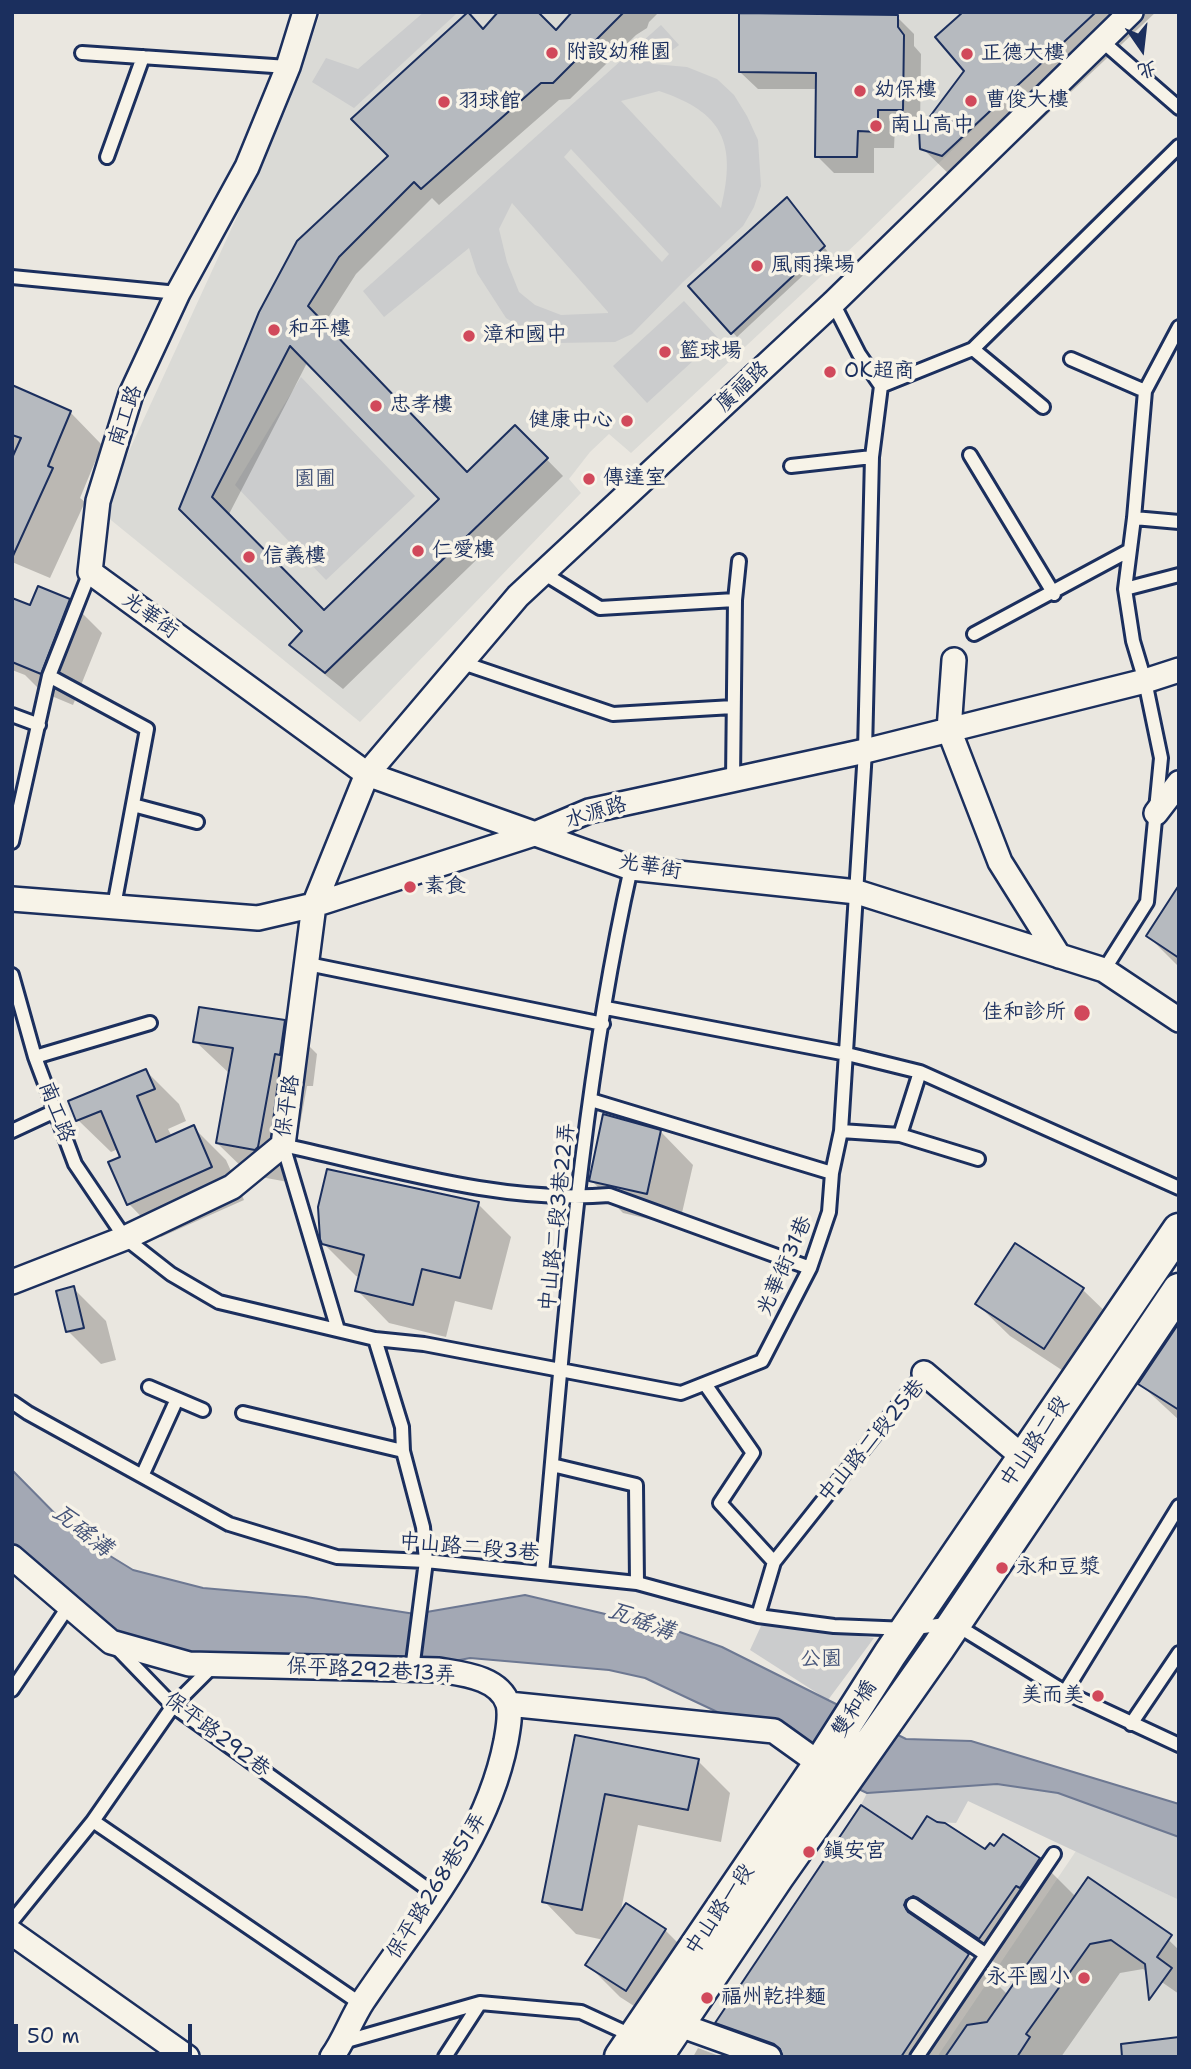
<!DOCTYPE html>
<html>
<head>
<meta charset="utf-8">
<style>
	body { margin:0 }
	#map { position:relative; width:1191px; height:2069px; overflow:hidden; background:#eae7e0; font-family:"Shantell Sans","LXGW WenKai TC",sans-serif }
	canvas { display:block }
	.frame { position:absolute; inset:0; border:14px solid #1b2f5e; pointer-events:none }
	.north { position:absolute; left:1107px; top:14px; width:70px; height:70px; -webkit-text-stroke:5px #f7f3e8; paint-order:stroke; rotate:166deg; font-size:19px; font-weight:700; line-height:28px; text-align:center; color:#1b2f5e }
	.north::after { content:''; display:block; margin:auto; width:24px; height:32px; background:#1b2f5e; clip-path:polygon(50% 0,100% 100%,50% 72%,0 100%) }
	.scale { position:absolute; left:14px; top:2024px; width:178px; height:32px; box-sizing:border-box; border:4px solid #1b2f5e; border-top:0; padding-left:9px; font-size:21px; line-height:24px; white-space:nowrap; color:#1b2f5e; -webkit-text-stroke:5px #f7f3e8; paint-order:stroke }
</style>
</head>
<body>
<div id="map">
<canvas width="1191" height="2069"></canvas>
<div class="frame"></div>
<div class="north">北</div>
<div class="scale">50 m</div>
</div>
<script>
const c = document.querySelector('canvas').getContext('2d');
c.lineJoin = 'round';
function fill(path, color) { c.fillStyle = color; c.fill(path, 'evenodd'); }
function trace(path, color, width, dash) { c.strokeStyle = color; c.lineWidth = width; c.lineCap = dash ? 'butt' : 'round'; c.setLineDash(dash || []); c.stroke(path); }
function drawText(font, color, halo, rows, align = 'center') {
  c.font = font + ' "Shantell Sans","LXGW WenKai TC",sans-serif'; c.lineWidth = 7; c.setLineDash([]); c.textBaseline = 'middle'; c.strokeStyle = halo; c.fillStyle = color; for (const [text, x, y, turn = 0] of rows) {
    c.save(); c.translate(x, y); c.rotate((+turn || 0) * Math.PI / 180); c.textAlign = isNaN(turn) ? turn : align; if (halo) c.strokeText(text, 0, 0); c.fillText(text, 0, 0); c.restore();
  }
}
const built = new Path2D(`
	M 321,12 L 1094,12 L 861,239 L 631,453 L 609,434 L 590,452 L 569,479 L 581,493 L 360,722 L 101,512 L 286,110 Z
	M 1076,1851 L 1179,1900 L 1179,2057 L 937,2057 Z`);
const green = new Path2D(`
	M 424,12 L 456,14 L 354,108 L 312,82 L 326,58 L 358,69 Z
	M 661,25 L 679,45 L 654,64 L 687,67 L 717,79 L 734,95 L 747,116 L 758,140 L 761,186 L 754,207 L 743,226 L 683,282 L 632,334 L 615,342 L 557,343 L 527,331 L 506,318 L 477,273 L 469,248 L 384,317 L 363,291 ZM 659,91 C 723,112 737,143 721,208 L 621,101 ZM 571,149 L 669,254 L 662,262 L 564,157 ZM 512,203 L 608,312 L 608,313 L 561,315 L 535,305 L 519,292 L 507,262 L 499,229 Z
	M 684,301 L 718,338 L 647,403 L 613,366 Z
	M 301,377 L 415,496 L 326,580 L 235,485 Z
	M 761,1626 L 790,1626 L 874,1638 L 828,1700 L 750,1650 Z
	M 997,1784 L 1058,1793 L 1179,1837 L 1179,1900 L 968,1801 L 956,1823 L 937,1822 L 927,1816 L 908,1845 L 901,1831 L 861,1805 L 867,1793 Z`);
const water = new Path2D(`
	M 12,1470 L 76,1535 L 133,1570 L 203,1588 L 306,1597 L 415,1614 L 525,1595 L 677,1631 L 722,1647 L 906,1739 L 971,1741 L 1179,1804 L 1179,1837 L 1058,1793 L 997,1784 L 867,1793 L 799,1761 L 743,1724 L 645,1678 L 609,1670 L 470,1658 L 424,1667 L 217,1655 L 140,1645 L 91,1618 L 12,1546 Z`);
const shadow = new Path2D(`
	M 575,12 L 659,12 L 649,22 L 647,28 L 636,35 L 570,99 L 559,100 L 439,205 L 432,198 L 356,274 L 324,324 L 467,474 L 515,427 L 563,476 L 343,689 L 308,661 L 291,645 L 305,631 L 181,508 L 390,156 L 483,31 L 557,32 ZM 308,361 L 442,499 L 324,613 L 228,516 Z
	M 966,12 L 1156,12 L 972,185 L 952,177 L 922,148 L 966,71 Z
	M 897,17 L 914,34 L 914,46 L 921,54 L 920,127 L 895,126 L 894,148 L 874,148 L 874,173 L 834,173 L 817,156 L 818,89 L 758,89 L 740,72 Z
	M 791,205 L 828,252 L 737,337 L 690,286 Z
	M 12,387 L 70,412 L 102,445 L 80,498 L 85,502 L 50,578 L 12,562 L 12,463 L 16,454 L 12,453 Z
	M 12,600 L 31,608 L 69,600 L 102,633 L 73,705 L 42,692 L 25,675 L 12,670 Z
	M 1179,889 L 1179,967 L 1148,936 Z
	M 284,1021 L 317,1054 L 313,1086 L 307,1086 L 290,1180 L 288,1182 L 250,1175 L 217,1143 L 230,1074 L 195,1041 Z
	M 146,1071 L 179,1104 L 186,1121 L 168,1129 L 172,1137 L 193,1127 L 226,1160 L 244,1200 L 161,1237 L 129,1204 L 122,1158 L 118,1149 L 111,1152 L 78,1120 Z
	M 605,1116 L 661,1132 L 693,1165 L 679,1226 L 623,1213 L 591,1180 Z
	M 478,1204 L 511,1237 L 492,1310 L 455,1301 L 446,1337 L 389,1323 L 357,1290 L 360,1277 L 356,1276 L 323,1243 Z
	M 1016,1246 L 1083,1290 L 1116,1322 L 1077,1380 L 1010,1336 L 977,1304 Z
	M 73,1288 L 106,1321 L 116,1360 L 101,1364 L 68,1331 Z
	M 1179,1326 L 1179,1420 L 1140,1384 Z
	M 577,1737 L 698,1761 L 730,1793 L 721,1842 L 638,1825 L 620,1915 L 626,1905 L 665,1930 L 698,1963 L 659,2022 L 620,1997 L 588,1965 L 604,1940 L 576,1934 L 544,1901 Z
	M 913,1841 L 1039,1860 L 1076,1897 L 1151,1923 L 1179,1950 L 1179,1994 L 1143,1969 L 1120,1973 L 1061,2057 L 751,2057 L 717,2022 ZM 955,1937 L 1019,1978 L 1008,1995 L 968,1955 L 947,1941 Z
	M 698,2048 L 722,2057 L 693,2057 Z`);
const building = new Path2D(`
	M 468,12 L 483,29 L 498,12 L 538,12 L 556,30 L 572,12 L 624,12 L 553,83 L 541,83 L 421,189 L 414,182 L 339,257 L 308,306 L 467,472 L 515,425 L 548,458 L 325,673 L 289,645 L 302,631 L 179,509 L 259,312 L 297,241 L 388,156 L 351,119 ZM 290,346 L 439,499 L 324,610 L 212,497 Z
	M 963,12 L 1096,12 L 942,156 L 920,149 L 919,131 L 964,71 L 935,37 Z
	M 739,13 L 898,15 L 898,27 L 904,35 L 903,110 L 878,110 L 878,132 L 858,131 L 857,157 L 815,157 L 816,73 L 739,72 Z
	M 787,197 L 825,246 L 731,334 L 688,286 Z
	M 12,385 L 71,411 L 48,466 L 53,468 L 12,558 L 12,458 L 21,438 L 12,435 Z
	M 38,586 L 70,599 L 41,674 L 12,662 L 12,598 L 30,605 Z
	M 1179,885 L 1179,958 L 1146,936 Z
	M 199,1007 L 285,1020 L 280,1055 L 275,1054 L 258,1147 L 255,1150 L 216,1143 L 233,1048 L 193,1042 Z
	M 146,1069 L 155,1089 L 137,1096 L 156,1142 L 194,1125 L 212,1167 L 127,1205 L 108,1162 L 120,1157 L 101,1111 L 76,1121 L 68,1101 Z
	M 603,1114 L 661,1130 L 647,1194 L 589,1181 Z
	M 327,1169 L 479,1202 L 460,1278 L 422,1269 L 413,1305 L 355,1291 L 364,1255 L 322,1244 L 320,1239 L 318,1207 Z
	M 1015,1243 L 1084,1288 L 1044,1349 L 975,1304 Z
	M 74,1286 L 84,1328 L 66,1332 L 56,1291 Z
	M 1179,1323 L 1179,1410 L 1138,1384 Z
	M 575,1735 L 699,1759 L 688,1810 L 605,1794 L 582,1910 L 542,1902 Z
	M 861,1805 L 912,1839 L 927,1816 L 937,1822 L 945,1823 L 985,1849 L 990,1843 L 994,1846 L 1003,1834 L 1040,1858 L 1020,1888 L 1016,1886 L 979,1939 L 918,1898 L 913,1896 L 906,1900 L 904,1905 L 908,1912 L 969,1954 L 901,2057 L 783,2057 L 780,2049 L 774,2044 L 715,2023 Z
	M 1088,1877 L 1172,1935 L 1157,1957 L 1172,1968 L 1149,2000 L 1145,1964 L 1111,1940 L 1090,1944 L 1026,2034 L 1030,2037 L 1017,2057 L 945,2057 L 967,2025 L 987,2022 Z
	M 626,1903 L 666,1929 L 626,1991 L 585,1965 Z
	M 1179,2037 L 1179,2057 L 1122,2057 L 1121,2044 Z`);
const lane = new Path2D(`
	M 1102,41 L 1179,108
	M 82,53 L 288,67
	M 107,157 L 143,57
	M 12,277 L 178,293
	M 973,349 L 1043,407
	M 1071,359 L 1145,391
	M 881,386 L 973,349 L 1179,146
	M 970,455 L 1054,594
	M 791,466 L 872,457
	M 1134,518 L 1179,522
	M 543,573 L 600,608 L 735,600 L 733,780
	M 1125,589 L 1179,575
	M 735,600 L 739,561
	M 974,634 L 1130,550
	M 460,662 L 613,714 L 733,707
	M 49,676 L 147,729 L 114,906
	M 12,715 L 39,725
	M 133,805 L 197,822
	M 12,842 L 49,676 L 90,572
	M 308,964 L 603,1024
	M 1104,970 L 1147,902 L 1161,758 L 1145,681 L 1133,641 L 1125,589 L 1134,518 L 1145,391 L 1179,327
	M 12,975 L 35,1057 L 75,1164 L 125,1238 L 171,1274 L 219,1302 L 375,1339 L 424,1344 L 681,1393 L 762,1361 L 810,1268 L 829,1212 L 832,1173 L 841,1131 L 865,751 L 872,457 L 881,386 L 859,354 L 833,303
	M 606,1008 L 847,1054 L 920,1072 L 1179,1188
	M 35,1057 L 150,1023
	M 591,1100 L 832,1173
	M 12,1131 L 55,1111
	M 841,1131 L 900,1135 L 978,1159
	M 900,1135 L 920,1072
	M 338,1330 L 283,1145 C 388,1168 503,1204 609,1195 L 810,1268
	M 375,1339 L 402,1427 L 403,1451 L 423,1527 L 426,1561 L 412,1670
	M 705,1384 L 753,1453 L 720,1503 L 774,1562
	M 149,1387 L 203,1410
	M 12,1402 L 28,1413 L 229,1524 L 337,1557 L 426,1561 L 637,1583 L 758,1616 L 834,1626 L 908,1629 L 953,1623 L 1065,1692 L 1179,1745
	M 243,1413 L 403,1451
	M 552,1465 L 636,1485 L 637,1583
	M 142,1476 L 177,1399
	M 542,1573 C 564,1338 579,1099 631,868
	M 758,1616 L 774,1562 L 924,1373
	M 117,1648 L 173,1706 L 436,1895
	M 12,1690 L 68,1607
	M 1065,1692 L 1179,1506
	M 1131,1724 L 1179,1653
	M 93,1821 L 361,2004
	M 913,1905 L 985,1954
	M 12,1921 L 93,1821 L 173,1706 L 214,1665
	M 343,2042 L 480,2003 L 581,2012 L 633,2036
	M 445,2057 L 480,2003
	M 917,2057 L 1054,1854`);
const street = new Path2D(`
	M 305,12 L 288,67 L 247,167 L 178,293 L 131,394 L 98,501 L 90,572 L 367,774 L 631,868 L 857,892 L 1104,970 L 1179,1020
	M 954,660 L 949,730 L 1000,862 L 1059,956
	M 1156,813 L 1179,783
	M 12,899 L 258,918 L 314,905 L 537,833 L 589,811 L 865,751 L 1145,681 L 1179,670
	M 12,1282 L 125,1238 L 232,1187 L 283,1145 L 314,905 L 367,774 L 518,596 L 833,303 L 1131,12
	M 924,1373 L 1024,1458
	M 12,1557 L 111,1642 L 189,1664 L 439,1670 C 462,1674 499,1677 508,1704 C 511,1716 508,1729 506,1741 C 487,1840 418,1919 363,2001 C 351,2019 345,2039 332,2057
	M 508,1704 L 774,1731 L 820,1764
	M 12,1933 L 187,2057
	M 677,2024 L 769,2057`);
const secondary = new Path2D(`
	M 621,2057 L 820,1764 L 890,1654 L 1179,1230
	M 656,2057 L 777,1877 L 938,1648 L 1179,1290`);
const markers = [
	[552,53,7,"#d1495b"],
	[967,54,7,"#d1495b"],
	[860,91,7,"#d1495b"],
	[971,101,7,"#d1495b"],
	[444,102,7,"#d1495b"],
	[876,126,7,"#d1495b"],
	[757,266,7,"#d1495b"],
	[274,330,7,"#d1495b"],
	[469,336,7,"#d1495b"],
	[665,352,7,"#d1495b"],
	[830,372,7,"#d1495b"],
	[376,406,7,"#d1495b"],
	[627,421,7,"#d1495b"],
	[589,479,7,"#d1495b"],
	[418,551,7,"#d1495b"],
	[249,557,7,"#d1495b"],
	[410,887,7,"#d1495b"],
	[1082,1013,9,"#d1495b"],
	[1002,1568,7,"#d1495b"],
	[1098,1696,7,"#d1495b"],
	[809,1852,7,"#d1495b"],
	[1084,1978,7,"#d1495b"],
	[707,1998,7,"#d1495b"]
];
const poiNames = [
	["附設幼稚園",566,53],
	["正德大樓",981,54],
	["幼保樓",874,91],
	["曹俊大樓",985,101],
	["羽球館",458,102],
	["南山高中",890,126],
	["風雨操場",771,266],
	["和平樓",288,330],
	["漳和國中",483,336],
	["籃球場",679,352],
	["OK超商",844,372],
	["忠孝樓",390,406],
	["健康中心",613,421,"right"],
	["傳達室",603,479],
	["仁愛樓",432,551],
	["信義樓",263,557],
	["素食",424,887],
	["佳和診所",1066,1013,"right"],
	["永和豆漿",1016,1568],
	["美而美",1084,1696,"right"],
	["鎮安宮",823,1852],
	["永平國小",1070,1978,"right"],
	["福州乾拌麵",721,1998]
];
const streetNames = [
	["廣福路",743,387,-43],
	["南工路",126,416,-71],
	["光華街",150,616,36],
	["水源路",596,813,-17],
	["光華街",650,867,10],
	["保平路",288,1106,-81],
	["南工路",56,1112,69],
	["中山路二段3巷22弄",558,1217,-84],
	["光華街31巷",785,1266,-66],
	["中山路二段25巷",872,1441,-50],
	["中山路二段",1035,1442,-56],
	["中山路二段3巷",469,1548,5],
	["保平路292巷13弄",371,1671,3],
	["雙和橋",855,1709,-57],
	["保平路292巷",217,1735,37],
	["保平路268巷51弄",437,1886,-58],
	["中山路一段",720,1910,-56]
];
const parkNames = [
	["園圃",315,480],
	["公園",821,1660]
];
const waterNames = [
	["瓦磘溝",82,1531,38],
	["瓦磘溝",641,1622,20]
];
fill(built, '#dadad6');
fill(green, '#cbcccd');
fill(water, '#a3a8b4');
trace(water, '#6d7892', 2);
fill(shadow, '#0003');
fill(building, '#b6babf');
trace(building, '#1b2f5e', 2);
trace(lane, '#1b2f5e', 18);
trace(street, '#1b2f5e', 28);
trace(secondary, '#1b2f5e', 37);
trace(lane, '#f7f3e8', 12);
trace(street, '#f7f3e8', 23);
trace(secondary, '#f7f3e8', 32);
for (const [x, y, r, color] of markers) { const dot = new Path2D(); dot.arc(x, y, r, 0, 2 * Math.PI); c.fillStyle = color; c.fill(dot); trace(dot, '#f7f3e8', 2.5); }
drawText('21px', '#1b2f5e', '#f7f3e8', poiNames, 'left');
drawText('21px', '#1b2f5e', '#f7f3e8', streetNames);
drawText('21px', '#47567a', '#f7f3e8', parkNames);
drawText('italic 23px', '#445378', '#f7f3e8', waterNames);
</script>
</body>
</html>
